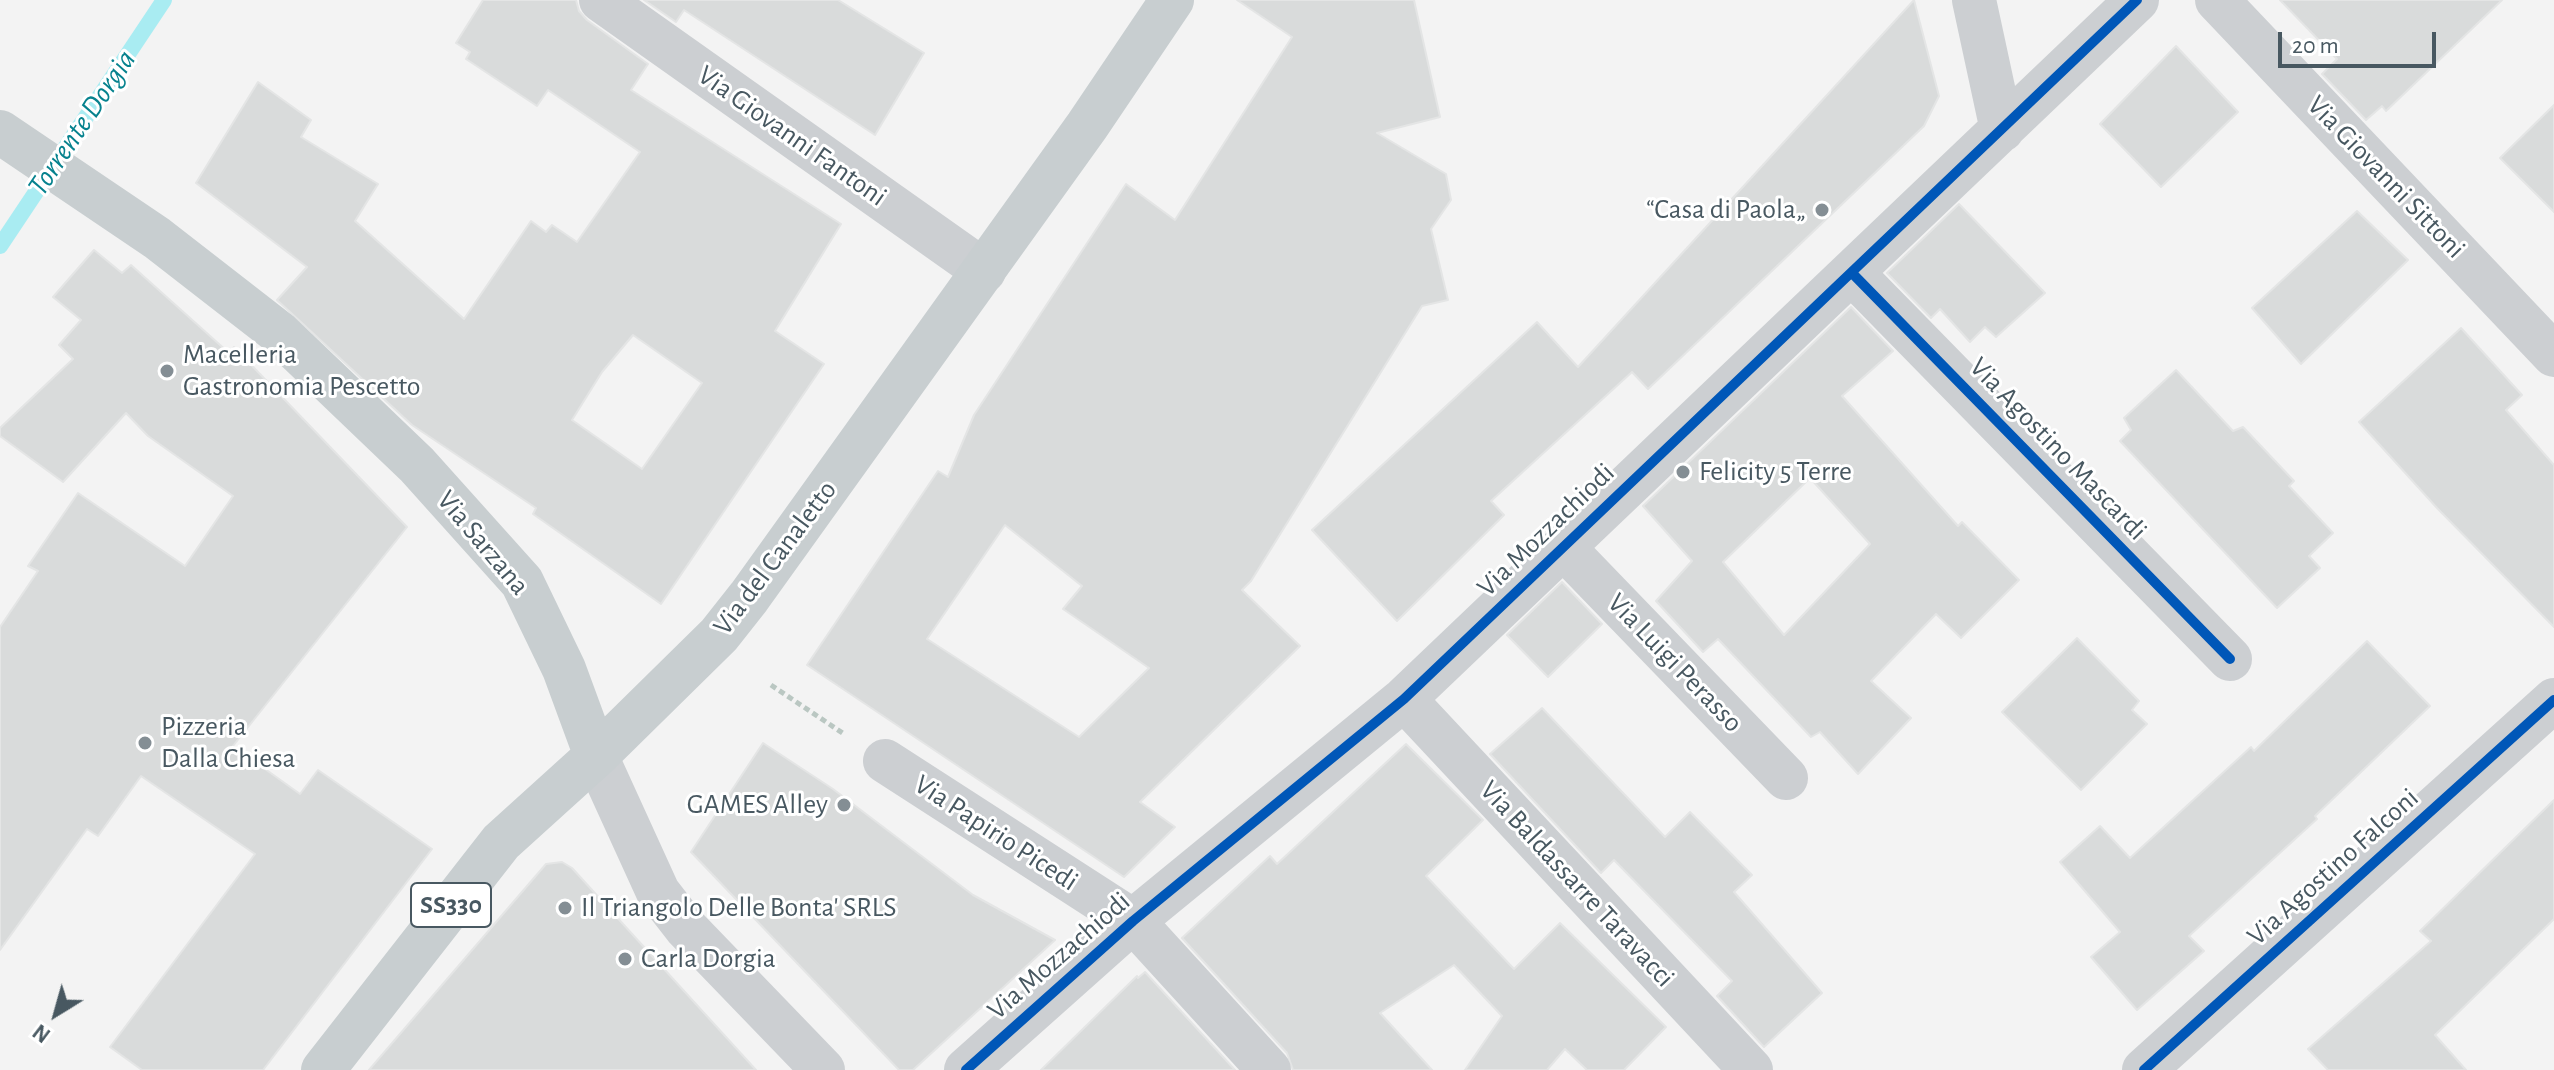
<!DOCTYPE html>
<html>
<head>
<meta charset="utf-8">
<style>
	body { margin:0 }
	#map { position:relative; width:2554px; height:1070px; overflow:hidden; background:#f3f3f3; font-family:"Alegreya Sans",sans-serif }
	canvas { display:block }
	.north { position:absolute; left:16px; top:974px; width:80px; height:80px; -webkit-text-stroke:6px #fff; paint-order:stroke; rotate:217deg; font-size:22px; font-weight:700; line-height:32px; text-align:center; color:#485861 }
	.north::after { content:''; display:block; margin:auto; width:28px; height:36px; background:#485861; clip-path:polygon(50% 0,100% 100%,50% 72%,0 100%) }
	.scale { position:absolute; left:2278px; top:32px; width:158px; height:36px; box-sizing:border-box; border:4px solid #485861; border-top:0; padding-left:10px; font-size:24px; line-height:28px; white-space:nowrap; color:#485861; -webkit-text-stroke:6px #fff; paint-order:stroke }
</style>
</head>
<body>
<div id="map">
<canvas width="2554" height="1070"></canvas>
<div class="north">N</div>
<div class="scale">20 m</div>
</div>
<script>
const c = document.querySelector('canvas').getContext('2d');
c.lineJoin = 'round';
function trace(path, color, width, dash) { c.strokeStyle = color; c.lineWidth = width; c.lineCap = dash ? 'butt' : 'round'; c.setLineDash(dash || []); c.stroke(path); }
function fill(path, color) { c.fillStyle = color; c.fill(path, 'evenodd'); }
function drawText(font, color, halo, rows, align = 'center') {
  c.font = font + ' "Alegreya Sans",sans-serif'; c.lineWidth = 6; c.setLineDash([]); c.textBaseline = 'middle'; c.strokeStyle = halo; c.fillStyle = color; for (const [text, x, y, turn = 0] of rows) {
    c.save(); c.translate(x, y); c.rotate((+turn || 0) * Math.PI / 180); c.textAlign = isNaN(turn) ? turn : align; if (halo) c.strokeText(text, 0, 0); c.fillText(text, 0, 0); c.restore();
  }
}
const stream = new Path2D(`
	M 0,246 L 164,0`);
const building = new Path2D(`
	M 483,0 L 576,0 L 579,11 L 587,20 L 648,64 L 631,90 L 841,224 L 775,331 L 824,364 L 661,604 L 533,514 L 536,508 L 412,425 L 277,300 L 307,267 L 196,183 L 258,82 L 311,120 L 301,137 L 378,184 L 355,221 L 464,319 L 531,221 L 546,232 L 552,225 L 577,242 L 640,152 L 548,90 L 537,106 L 466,59 L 470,52 L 456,43 ZM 633,335 L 702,383 L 642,469 L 572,420 L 602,372 Z
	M 644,0 L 838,0 L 924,53 L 875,135 L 684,10 L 676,22 Z
	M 1237,0 L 1414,0 L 1440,117 L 1377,133 L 1446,174 L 1451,200 L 1431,229 L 1448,300 L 1422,306 L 1251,581 L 1242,590 L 1300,646 L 1140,802 L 1175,827 L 1124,877 L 807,665 L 938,471 L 948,477 L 974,415 L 1126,184 L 1175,220 L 1292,37 ZM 1005,525 L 1082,586 L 1063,609 L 1149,668 L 1079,737 L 927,639 Z
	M 1914,0 L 1939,96 L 1924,126 L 1648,389 L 1632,372 L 1491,501 L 1504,515 L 1397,621 L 1312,530 L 1537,322 L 1578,367 Z
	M 2280,0 L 2502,0 L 2386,111 L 2382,106 L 2366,120 L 2322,74 L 2337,59 Z
	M 2176,46 L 2238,112 L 2161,187 L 2100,124 Z
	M 2554,105 L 2554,212 L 2500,158 Z
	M 1959,204 L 2045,293 L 1996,337 L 1985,327 L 1970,342 L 1940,309 L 1931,318 L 1887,273 Z
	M 2357,211 L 2408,260 L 2301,364 L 2252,308 Z
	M 94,250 L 122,273 L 131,265 L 229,353 L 234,347 L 407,527 L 233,746 L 300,794 L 318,770 L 432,849 L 263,1070 L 142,1070 L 110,1047 L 255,854 L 141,776 L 98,836 L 87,829 L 0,950 L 0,627 L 38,571 L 28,566 L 78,493 L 185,566 L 233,496 L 148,436 L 126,413 L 63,482 L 0,436 L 0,428 L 73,359 L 59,345 L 81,320 L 53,297 Z
	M 1851,307 L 1893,351 L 1842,396 L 1958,526 L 1962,522 L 2019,580 L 1961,638 L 1936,614 L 1871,681 L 1911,718 L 1858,774 L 1820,732 L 1811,737 L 1718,639 L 1703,652 L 1656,601 L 1692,561 L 1643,506 ZM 1810,478 L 1870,544 L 1784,635 L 1723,562 Z
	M 2461,328 L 2522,395 L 2506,410 L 2554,465 L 2554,627 L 2437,508 L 2359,422 Z
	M 2176,370 L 2233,431 L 2243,427 L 2294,481 L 2289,486 L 2333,533 L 2309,556 L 2320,568 L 2277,608 L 2120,441 L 2131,430 L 2124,418 Z
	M 1562,582 L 1602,624 L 1548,677 L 1507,635 Z
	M 2077,638 L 2139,701 L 2132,710 L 2147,724 L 2081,790 L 2002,712 Z
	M 2367,641 L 2430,706 L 2315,816 L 2317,819 L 2189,936 L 2204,951 L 2137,1010 L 2091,957 L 2120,932 L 2060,862 L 2100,826 L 2130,858 L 2251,747 L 2254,751 Z
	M 1542,708 L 1665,837 L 1690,812 L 1752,875 L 1734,892 L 1822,993 L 1764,1047 L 1717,996 L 1732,981 L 1614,860 L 1601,873 L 1490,754 Z
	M 763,743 L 833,789 L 973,895 L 1055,940 L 913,1070 L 899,1070 L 691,852 Z
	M 1406,744 L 1483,820 L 1426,876 L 1514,969 L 1560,923 L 1666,1027 L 1624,1070 L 1587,1070 L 1565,1049 L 1547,1070 L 1465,1070 L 1502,1016 L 1454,965 L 1380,1013 L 1432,1070 L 1293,1070 L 1287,1053 L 1182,938 L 1270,856 L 1277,864 Z
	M 2554,800 L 2554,919 L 2435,1035 L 2466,1070 L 2328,1070 L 2308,1049 L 2431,941 L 2420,931 Z
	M 562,862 L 572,868 L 756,1070 L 369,1070 L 546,864 Z
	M 1145,972 L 1235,1070 L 1041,1070 L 1137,976 L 1138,978 Z`);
const path = new Path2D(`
	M 771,685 L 844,734`);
const minor = new Path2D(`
	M 601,0 L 984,271
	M 1974,0 L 2002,130
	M 2217,0 L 2554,355
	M 1852,273 L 2230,659
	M 1563,547 L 1786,778
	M 1404,699 L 1751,1070
	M 596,756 L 658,892 L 686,928 L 823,1070
	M 885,761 L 1133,921 L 1269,1070
	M 966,1070 L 1133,921 L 1404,699 L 2137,0
	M 2144,1070 L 2554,700`);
const primary = new Path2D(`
	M 0,132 L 157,238 L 278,332 L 417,465 L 522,582 L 564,669 L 596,756
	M 323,1070 L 501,842 L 596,756 L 719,635 L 749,597 L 1087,126 L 1172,0`);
const cycleway = new Path2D(`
	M 1852,273 L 2230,659
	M 966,1070 L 1133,921 L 1404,699 L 2137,0
	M 2144,1070 L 2554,700`);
const markers = [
	[1822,210,8,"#848e94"],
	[167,371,8,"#848e94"],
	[1683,472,8,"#848e94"],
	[145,743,8,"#848e94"],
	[844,805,8,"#848e94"],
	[565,908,8,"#848e94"],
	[625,959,8,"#848e94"]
];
const shields = [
	[451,905,80]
];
const shieldNames = [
	["SS330",451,905]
];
const streetNames = [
	["Via Giovanni Fantoni",792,136,35],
	["Via Giovanni Sittoni",2386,177,46],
	["Via Agostino Mascardi",2058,449,46],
	["Via Mozzachiodi",1546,530,-44],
	["Via Sarzana",483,543,50],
	["Via del Canaletto",775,558,-53],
	["Via Luigi Perasso",1675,663,46],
	["Via Papirio Picedi",996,833,33],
	["Via Agostino Falconi",2333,867,-42],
	["Via Baldassarre Taravacci",1577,884,47],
	["Via Mozzachiodi",1059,956,-41]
];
const poiNames = [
	["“Casa di Paola„",1806,210,"right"],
	["Macelleria",183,355],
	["Gastronomia Pescetto",183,387],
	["Felicity 5 Terre",1699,472],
	["Pizzeria",161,727],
	["Dalla Chiesa",161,759],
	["GAMES Alley",828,805,"right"],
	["Il Triangolo Delle Bonta' SRLS",581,908],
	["Carla Dorgia",641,959]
];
const waterNames = [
	["Torrente Dorgia",82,123,-56]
];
trace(stream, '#a9ecf2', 16);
fill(building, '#d9dbdb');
trace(building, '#e4e5e5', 2);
trace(path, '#bac7c2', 5, [6, 4]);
trace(minor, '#cccfd2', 44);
trace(primary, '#c8ced0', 44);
trace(cycleway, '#0057b8', 10);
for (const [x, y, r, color] of markers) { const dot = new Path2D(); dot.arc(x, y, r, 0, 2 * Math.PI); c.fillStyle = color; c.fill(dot); trace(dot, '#fff', 3); }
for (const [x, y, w] of shields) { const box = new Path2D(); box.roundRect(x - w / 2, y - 22, w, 44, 6); c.fillStyle = '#fff'; c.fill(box); trace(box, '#485861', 2); }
drawText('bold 26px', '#485861', null, shieldNames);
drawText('28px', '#485861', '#fff', streetNames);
drawText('28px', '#485861', '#fff', poiNames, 'left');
drawText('italic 30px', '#06828e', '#fff', waterNames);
</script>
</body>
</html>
